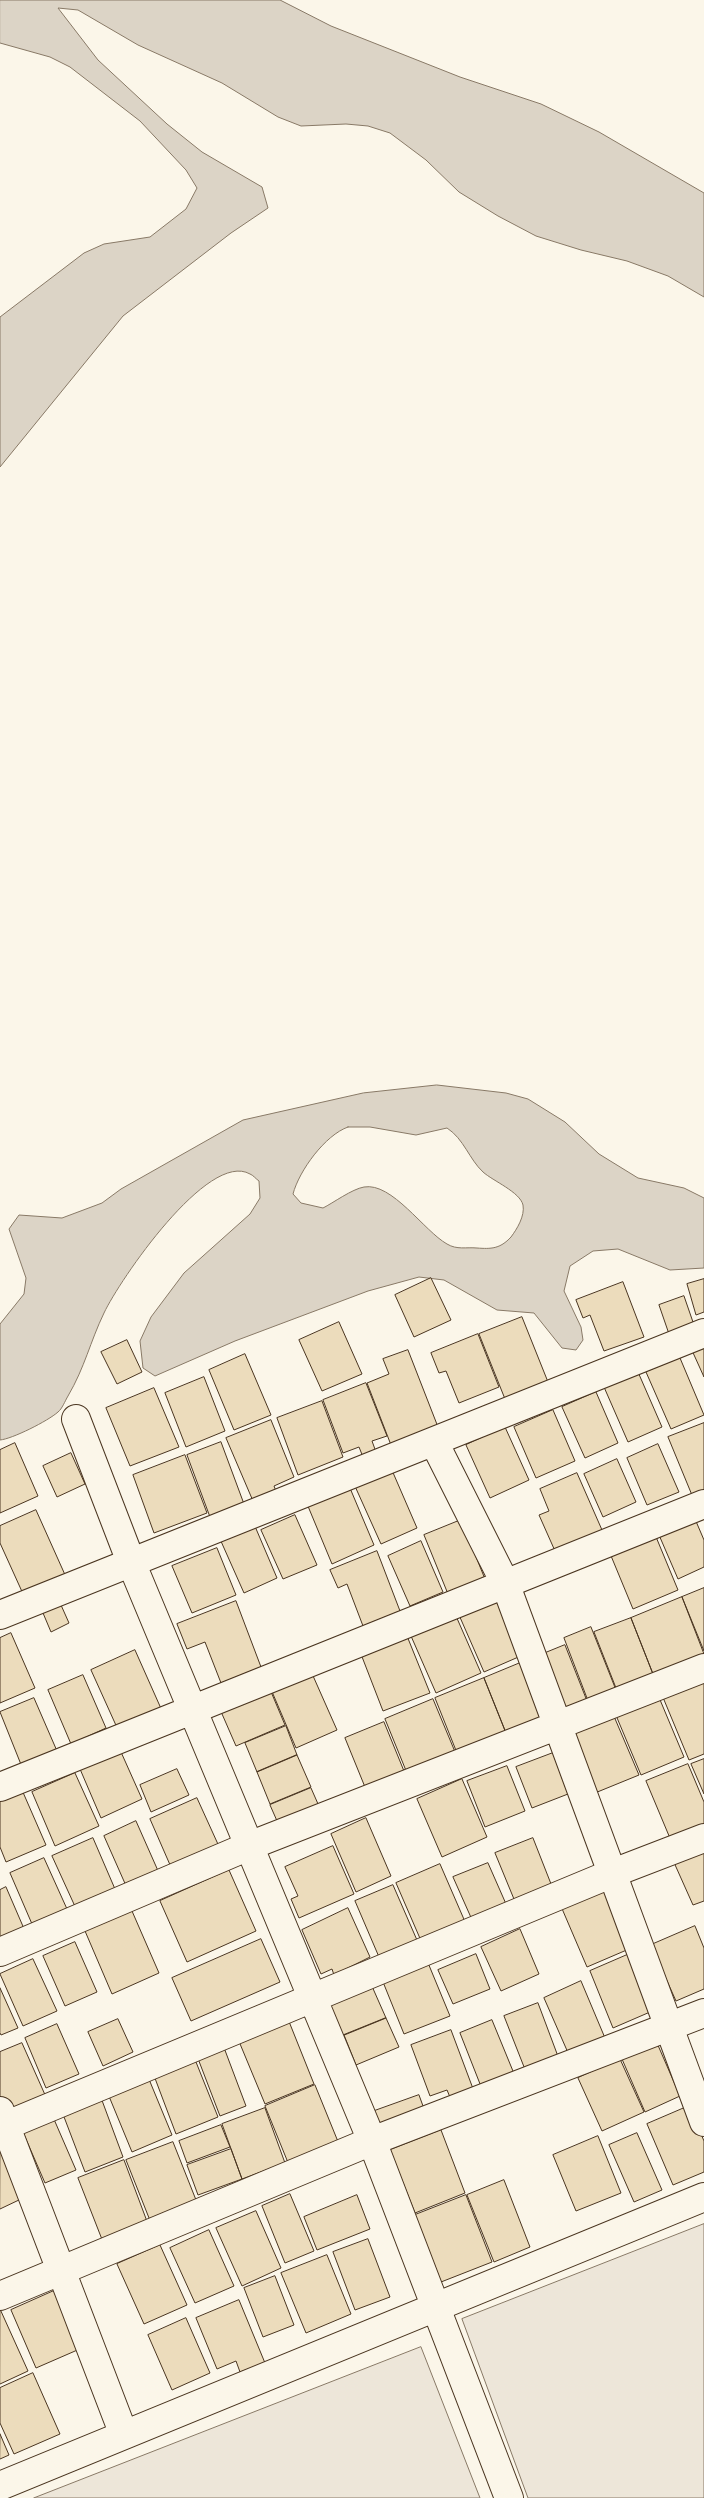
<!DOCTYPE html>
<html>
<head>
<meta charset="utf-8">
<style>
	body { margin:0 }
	canvas { display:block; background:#fbf6e9 }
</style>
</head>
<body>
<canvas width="704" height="2498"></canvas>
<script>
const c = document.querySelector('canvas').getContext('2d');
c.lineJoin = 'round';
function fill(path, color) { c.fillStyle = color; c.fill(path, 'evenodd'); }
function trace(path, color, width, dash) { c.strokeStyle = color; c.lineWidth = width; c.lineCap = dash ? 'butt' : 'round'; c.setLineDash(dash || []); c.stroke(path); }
const green = new Path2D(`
	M 704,2224 L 704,2498 L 528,2498 L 462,2319 Z
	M 421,2347 L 480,2498 L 34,2498 Z`);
const water = new Path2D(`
	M 0,0 L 280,0 L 331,26 L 460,77 L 541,104 L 599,132 L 704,193 L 704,297 L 668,276 L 627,261 L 581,250 L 536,236 L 498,216 L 459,192 L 426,160 L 390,133 L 368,126 L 346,124 L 301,126 L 278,117 L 222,83 L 138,45 L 78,10 L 58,8 L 98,60 L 167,124 L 202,152 L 262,187 L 268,208 L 231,233 L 123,316 L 0,467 L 0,317 L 84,253 L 104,244 L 150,237 L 186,209 L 197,188 L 186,170 L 140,121 L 70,67 L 50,57 L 0,43 Z
	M 437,1085 L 506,1093 L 528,1099 L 565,1122 L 599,1154 L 638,1178 L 684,1188 L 704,1198 L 704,1268 L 670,1270 L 618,1249 L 593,1251 L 570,1266 L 564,1291 L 581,1327 L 583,1340 L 576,1350 L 562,1348 L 534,1313 L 497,1310 L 444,1280 L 419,1277 L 368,1291 L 235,1341 L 155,1376 L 143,1368 L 140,1341 L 151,1317 L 184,1273 L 250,1214 L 260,1198 L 259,1181 C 256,1179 253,1175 250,1174 C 208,1150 119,1281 104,1313 C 90,1342 85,1367 68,1396 C 65,1401 62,1409 58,1412 C 48,1421 12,1439 0,1440 L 0,1324 L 24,1294 L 26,1278 L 9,1229 L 19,1215 L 62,1218 L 102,1203 L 121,1189 L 243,1120 L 363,1093 ZM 348,1127 L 370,1127 L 416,1135 L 447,1128 C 464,1139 469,1159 483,1172 C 493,1181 520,1192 523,1205 C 525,1216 517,1229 511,1237 C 500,1249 491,1249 477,1248 C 466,1247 457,1250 447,1244 C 424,1231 392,1182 364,1187 C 352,1189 333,1203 323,1208 L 301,1203 L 293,1194 C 299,1171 325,1135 348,1127 Z`);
const building = new Path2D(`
	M 431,1278 L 451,1320 L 414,1337 L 395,1295 Z
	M 704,1279 L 704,1312 L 696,1315 L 687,1284 Z
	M 623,1282 L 644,1337 L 604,1351 L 590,1315 L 583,1318 L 576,1300 Z
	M 684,1296 L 694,1325 L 669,1334 L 659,1305 Z
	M 522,1317 L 548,1382 L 505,1399 L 479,1334 Z
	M 339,1322 L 362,1374 L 322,1391 L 299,1340 Z
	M 478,1334 L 499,1387 L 459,1403 L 446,1371 L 439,1373 L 431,1353 Z
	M 127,1340 L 142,1372 L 117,1384 L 101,1352 Z
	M 704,1340 L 704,1377 L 690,1346 Z
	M 408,1350 L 438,1427 L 391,1445 L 367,1383 L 389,1374 L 383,1359 Z
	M 245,1354 L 271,1415 L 234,1430 L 209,1370 Z
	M 680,1358 L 704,1415 L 671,1429 L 646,1372 Z
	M 638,1372 L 662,1427 L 628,1442 L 604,1387 Z
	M 204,1377 L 225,1431 L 186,1447 L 165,1393 Z
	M 366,1383 L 387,1436 L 372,1441 L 376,1452 L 363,1457 L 359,1447 L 343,1453 L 323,1400 Z
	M 154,1388 L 179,1447 L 130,1466 L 106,1408 Z
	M 596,1392 L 618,1443 L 585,1458 L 562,1407 Z
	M 322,1401 L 343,1457 L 298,1475 L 277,1418 Z
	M 553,1410 L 575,1461 L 536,1478 L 514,1427 Z
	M 271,1420 L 294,1477 L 274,1486 L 276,1491 L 253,1501 L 226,1438 Z
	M 704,1423 L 704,1496 L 694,1500 L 668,1437 Z
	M 505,1427 L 529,1480 L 490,1498 L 466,1445 Z
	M 221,1442 L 244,1504 L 210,1517 L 187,1455 Z
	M 15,1443 L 38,1496 L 0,1513 L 0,1450 Z
	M 658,1444 L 679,1492 L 647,1505 L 627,1458 Z
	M 71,1453 L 85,1484 L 57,1497 L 43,1466 Z
	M 185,1455 L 207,1513 L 154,1533 L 133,1475 Z
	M 617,1459 L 636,1502 L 603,1517 L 584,1474 Z
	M 391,1468 L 417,1528 L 381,1544 L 354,1484 Z
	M 577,1473 L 602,1530 L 555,1551 L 539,1515 L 549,1511 L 540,1489 Z
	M 347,1481 L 374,1545 L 332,1564 L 305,1499 Z
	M 36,1510 L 66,1577 L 24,1596 L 0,1543 L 0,1526 Z
	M 295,1515 L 317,1565 L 283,1579 L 261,1530 Z
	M 695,1519 L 704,1540 L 704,1567 L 678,1579 L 659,1535 Z
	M 461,1520 L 485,1579 L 448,1594 L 424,1535 Z
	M 254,1524 L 277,1578 L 244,1593 L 220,1539 Z
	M 654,1532 L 678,1590 L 633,1609 L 609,1551 Z
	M 421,1541 L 443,1592 L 410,1606 L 388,1556 Z
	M 217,1548 L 236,1595 L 192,1613 L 172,1566 Z
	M 377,1551 L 400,1611 L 363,1626 L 347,1584 L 338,1588 L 330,1570 Z
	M 704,1588 L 704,1651 L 682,1597 Z
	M 682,1597 L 704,1654 L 653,1674 L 631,1618 Z
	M 499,1598 L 523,1655 L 484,1672 L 459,1615 Z
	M 236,1601 L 261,1667 L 221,1683 L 205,1642 L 187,1649 L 177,1624 Z
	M 61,1605 L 69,1623 L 51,1632 L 43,1613 Z
	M 456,1616 L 481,1673 L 436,1693 L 411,1636 Z
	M 631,1618 L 653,1674 L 616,1688 L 594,1632 Z
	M 591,1627 L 618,1695 L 590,1706 L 564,1638 Z
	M 405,1631 L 430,1693 L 383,1711 L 359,1649 Z
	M 11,1633 L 35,1688 L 0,1703 L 0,1638 Z
	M 565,1645 L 589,1706 L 562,1717 L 538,1656 Z
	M 135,1650 L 163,1713 L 119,1732 L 91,1670 Z
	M 525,1661 L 549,1721 L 508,1738 L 484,1678 Z
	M 310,1669 L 337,1730 L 296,1748 L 270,1687 Z
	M 83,1675 L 106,1728 L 71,1744 L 48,1690 Z
	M 704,1677 L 704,1754 L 689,1760 L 662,1695 Z
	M 484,1678 L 508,1738 L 459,1758 L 435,1698 Z
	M 269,1687 L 285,1725 L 236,1746 L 219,1707 Z
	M 658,1695 L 684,1757 L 641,1775 L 615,1713 Z
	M 34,1698 L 57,1751 L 22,1767 L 0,1712 Z
	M 433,1699 L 458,1759 L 409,1778 L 385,1719 Z
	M 613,1714 L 639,1775 L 590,1795 L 565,1734 Z
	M 384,1722 L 406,1776 L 367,1792 L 345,1738 Z
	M 286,1726 L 297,1755 L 257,1772 L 245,1743 Z
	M 121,1752 L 142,1799 L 101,1818 L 80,1769 Z
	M 553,1753 L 568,1794 L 532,1808 L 516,1767 Z
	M 297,1755 L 311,1787 L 270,1804 L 257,1772 Z
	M 704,1759 L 704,1794 L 691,1764 Z
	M 688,1764 L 704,1802 L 704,1829 L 672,1843 L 646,1781 Z
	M 507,1766 L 525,1811 L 485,1827 L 467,1781 Z
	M 177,1769 L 189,1795 L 151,1812 L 140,1785 Z
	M 75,1773 L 99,1826 L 55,1846 L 32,1792 Z
	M 462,1779 L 487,1837 L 442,1857 L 417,1799 Z
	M 311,1788 L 322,1813 L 281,1830 L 270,1805 Z
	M 22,1790 L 46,1845 L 6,1862 L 0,1847 L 0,1800 Z
	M 197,1798 L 222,1853 L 174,1874 L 150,1819 Z
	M 366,1818 L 391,1876 L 356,1892 L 331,1834 Z
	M 136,1821 L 159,1873 L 127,1888 L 104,1836 Z
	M 93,1838 L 118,1896 L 78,1913 L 52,1856 Z
	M 533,1838 L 553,1889 L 516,1904 L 495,1853 Z
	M 704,1844 L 704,1901 L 693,1905 L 672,1858 Z
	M 333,1846 L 354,1894 L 299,1918 L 291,1899 L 298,1896 L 285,1867 Z
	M 44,1858 L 67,1909 L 32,1924 L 10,1873 Z
	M 488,1863 L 510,1913 L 473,1922 L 453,1877 Z
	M 440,1864 L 466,1924 L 422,1943 L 396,1883 Z
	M 229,1870 L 256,1931 L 187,1962 L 160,1901 Z
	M 609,1883 L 636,1946 L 587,1967 L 560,1904 Z
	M 393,1885 L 420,1947 L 382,1964 L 355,1901 Z
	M 6,1887 L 25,1931 L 0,1941 L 0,1890 Z
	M 348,1908 L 370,1957 L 334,1975 L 332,1969 L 321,1974 L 302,1930 Z
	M 132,1911 L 159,1973 L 112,1994 L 85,1931 Z
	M 695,1926 L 704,1948 L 704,1989 L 676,2001 L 651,1945 Z
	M 520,1929 L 539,1974 L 501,1991 L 481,1947 Z
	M 261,1939 L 280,1982 L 191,2021 L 172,1978 Z
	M 75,1942 L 97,1992 L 65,2006 L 43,1956 Z
	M 634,1952 L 657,2009 L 613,2028 L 590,1971 Z
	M 476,1954 L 490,1989 L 453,2004 L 438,1970 Z
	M 426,1958 L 450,2016 L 404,2034 L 381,1977 Z
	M 33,1959 L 57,2011 L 23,2026 L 0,1974 Z
	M 581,1981 L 605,2038 L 569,2055 L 544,1998 Z
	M 371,1984 L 386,2018 L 337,2038 L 322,2005 Z
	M 0,1988 L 18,2028 L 1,2035 L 0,2033 Z
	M 538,2003 L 559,2059 L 526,2072 L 504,2016 Z
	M 386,2018 L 399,2047 L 356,2065 L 344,2035 Z
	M 118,2019 L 133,2052 L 103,2066 L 88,2032 Z
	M 288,2019 L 314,2084 L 265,2104 L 238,2039 Z
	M 492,2020 L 515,2076 L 482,2089 L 460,2033 Z
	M 57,2024 L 79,2074 L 46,2088 L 25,2038 Z
	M 451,2030 L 475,2094 L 452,2102 L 447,2090 L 430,2096 L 411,2045 Z
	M 22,2043 L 46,2097 L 6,2114 L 0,2100 L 0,2052 Z
	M 657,2043 L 680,2096 L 645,2112 L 622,2059 Z
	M 223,2045 L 246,2106 L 220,2116 L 197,2056 Z
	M 194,2057 L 218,2117 L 176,2134 L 153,2073 Z
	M 620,2059 L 644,2112 L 602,2131 L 578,2078 Z
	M 146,2072 L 172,2135 L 132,2152 L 106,2089 Z
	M 315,2085 L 341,2149 L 291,2170 L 265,2106 Z
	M 100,2095 L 123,2157 L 85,2172 L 61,2109 Z
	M 419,2095 L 427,2117 L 374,2136 L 366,2114 Z
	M 689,2106 L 704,2141 L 704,2172 L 673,2185 L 647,2124 Z
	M 265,2108 L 285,2163 L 242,2179 L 222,2124 Z
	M 53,2117 L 76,2170 L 45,2183 L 22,2130 Z
	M 221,2125 L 230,2147 L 187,2163 L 179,2141 Z
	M 441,2130 L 465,2193 L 415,2213 L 390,2150 Z
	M 637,2133 L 662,2190 L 634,2202 L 609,2145 Z
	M 598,2136 L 621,2193 L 576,2211 L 553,2155 Z
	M 173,2142 L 198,2205 L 151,2223 L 126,2160 Z
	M 231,2149 L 242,2179 L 198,2195 L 187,2165 Z
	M 0,2150 L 21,2199 L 0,2209 Z
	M 124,2160 L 148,2224 L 103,2242 L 78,2178 Z
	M 504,2180 L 530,2247 L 494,2262 L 467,2195 Z
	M 290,2194 L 314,2251 L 285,2263 L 262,2206 Z
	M 357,2195 L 370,2229 L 317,2250 L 304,2217 Z
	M 466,2195 L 492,2262 L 441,2282 L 415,2215 Z
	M 256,2211 L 281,2268 L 242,2286 L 216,2228 Z
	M 209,2230 L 234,2286 L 195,2303 L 170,2248 Z
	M 368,2239 L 390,2297 L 355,2310 L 333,2252 Z
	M 160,2245 L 187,2305 L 144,2324 L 117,2264 Z
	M 327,2255 L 351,2314 L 306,2333 L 281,2273 Z
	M 275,2276 L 294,2325 L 263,2337 L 244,2288 Z
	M 56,2290 L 82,2348 L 36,2368 L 11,2310 Z
	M 239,2300 L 265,2363 L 240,2372 L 236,2361 L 217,2369 L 196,2318 Z
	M 0,2309 L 28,2371 L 0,2384 Z
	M 186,2318 L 210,2373 L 172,2390 L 148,2335 Z
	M 33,2373 L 60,2434 L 14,2454 L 0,2423 L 0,2388 Z
	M 0,2434 L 9,2455 L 0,2459 Z`);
const street = new Path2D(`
	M 76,1419 L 131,1562 L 372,2141 L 509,2498
	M 434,1442 L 505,1583 L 704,2122
	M 0,1615 L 704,1333
	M 0,1787 L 704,1504
	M 0,1952 L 249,1846 L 704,1668
	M 0,2111 L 124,2435
	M 0,2128 L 613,1873 L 704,1838
	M 0,2296 L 372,2141 L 704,2013
	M 0,2486 L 704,2197`);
fill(green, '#ede6d9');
trace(green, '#887966', 1);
fill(water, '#dcd4c6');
trace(water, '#887966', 1);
fill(building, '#ecdcbc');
trace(building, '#4a3520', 1);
trace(street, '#4a3520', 30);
trace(street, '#fbf6e9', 28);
</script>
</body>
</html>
